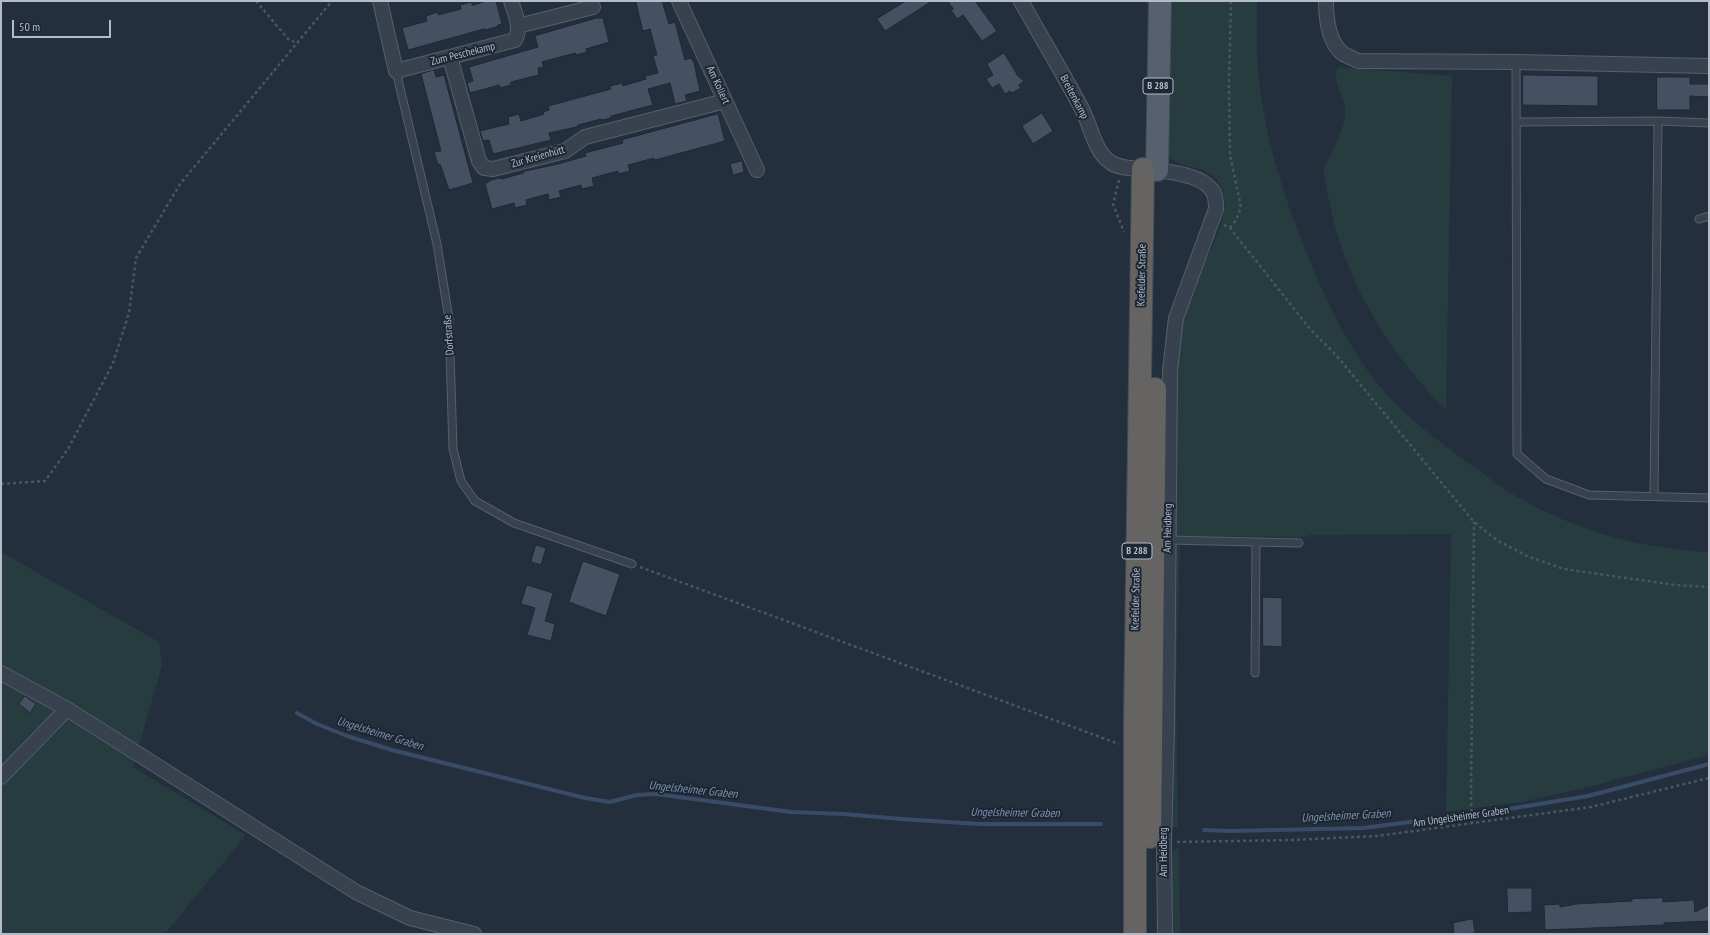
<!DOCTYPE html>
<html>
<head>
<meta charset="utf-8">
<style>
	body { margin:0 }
	#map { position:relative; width:1710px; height:935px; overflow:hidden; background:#242f3e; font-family:"PT Sans Narrow",sans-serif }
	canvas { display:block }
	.frame { position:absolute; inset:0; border:2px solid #b4bcc9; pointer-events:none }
	.scale { position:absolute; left:12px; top:20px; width:99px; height:18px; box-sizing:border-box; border:2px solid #b4bcc9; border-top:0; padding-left:5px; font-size:12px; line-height:14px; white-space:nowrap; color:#b4bcc9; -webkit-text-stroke:3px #1d2633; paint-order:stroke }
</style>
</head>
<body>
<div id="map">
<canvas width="1710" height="935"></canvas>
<div class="frame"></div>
<div class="scale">50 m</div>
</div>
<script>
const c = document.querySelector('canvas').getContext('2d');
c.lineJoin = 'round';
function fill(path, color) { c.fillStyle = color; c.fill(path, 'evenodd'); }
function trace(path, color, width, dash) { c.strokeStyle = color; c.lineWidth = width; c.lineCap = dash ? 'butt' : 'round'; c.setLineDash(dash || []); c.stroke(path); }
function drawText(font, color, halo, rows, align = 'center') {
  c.font = font + ' "PT Sans Narrow",sans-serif'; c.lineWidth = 4; c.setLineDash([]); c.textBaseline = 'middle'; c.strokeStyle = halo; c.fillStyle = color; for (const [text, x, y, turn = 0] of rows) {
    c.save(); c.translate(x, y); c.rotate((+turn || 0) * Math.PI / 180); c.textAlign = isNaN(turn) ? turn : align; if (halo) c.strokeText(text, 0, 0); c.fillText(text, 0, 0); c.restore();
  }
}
const green = new Path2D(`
	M 1168,1 L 1257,1 C 1257,30 1256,59 1260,88 C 1267,145 1285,199 1306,252 C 1328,305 1352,357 1391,399 C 1416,425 1445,446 1474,467 C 1485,474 1495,483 1506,490 C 1566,528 1638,549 1709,552 L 1709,755 L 1592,786 L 1522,802 L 1446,812 L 1451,534 L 1308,535 L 1308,537 L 1174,536 C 1175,496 1175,457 1176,417 C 1176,383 1176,349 1183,315 C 1191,282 1230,226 1224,196 C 1217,160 1184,173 1170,157 C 1168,155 1167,150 1165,147 Z
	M 1338,67 L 1452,76 L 1446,410 C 1395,359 1354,297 1335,226 C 1330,208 1327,189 1323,170 C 1331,156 1345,128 1345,112 C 1346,96 1331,83 1338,67 Z
	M 1174,546 L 1180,546 L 1176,688 L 1178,827 L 1170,827 Z
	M 1,552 L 159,642 L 162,665 L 133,767 L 246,835 L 165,934 L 1,934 Z
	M 1179,847 L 1180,934 L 1170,934 L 1170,855 Z`);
const stream = new Path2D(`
	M 297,713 L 317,724 L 347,736 L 392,750 L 585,798 L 610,802 L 637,795 L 656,794 L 791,812 L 843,814 L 902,819 L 979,824 L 1101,824
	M 1478,814 L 1588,796 L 1709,764
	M 1204,830 L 1231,831 L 1363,828 L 1465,815`);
const building = new Path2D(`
	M 487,1 L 496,1 L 502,24 L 498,25 L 496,27 L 486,30 L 484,29 L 408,50 L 402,28 L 427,21 L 426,16 L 438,12 L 438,15 L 461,9 L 460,5 L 472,2 L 472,5 Z
	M 636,1 L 662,1 L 669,24 L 675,22 L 685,60 L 691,58 L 694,63 L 700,91 L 685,95 L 687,101 L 675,104 L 670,83 L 648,89 L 653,105 L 611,116 L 610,118 L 603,120 L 601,119 L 578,125 L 577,127 L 572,128 L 549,133 L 551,140 L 493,154 L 489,140 L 483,141 L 480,131 L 509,124 L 508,117 L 519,114 L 521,121 L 544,114 L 543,112 L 549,110 L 548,106 L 611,89 L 610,86 L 622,83 L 623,86 L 646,79 L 645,76 L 658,73 L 653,56 L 657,55 L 650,29 L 643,31 Z
	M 906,1 L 932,1 L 885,31 L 877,19 Z
	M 948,1 L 975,1 L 997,31 L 982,41 L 963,15 L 957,19 L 951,10 L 953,9 Z
	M 597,18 L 603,18 L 609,42 L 586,49 L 587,52 L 576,55 L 575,53 L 542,62 L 544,67 L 538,68 L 539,75 L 511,82 L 511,85 L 500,88 L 499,85 L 470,93 L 467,83 L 473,81 L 469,67 L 538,47 L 535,36 Z
	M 1004,53 L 1018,76 L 1024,81 L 1019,85 L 1021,88 L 1012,93 L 1010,91 L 1005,94 L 999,84 L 992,88 L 986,79 L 993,75 L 987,64 Z
	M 434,70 L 436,77 L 444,75 L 473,183 L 449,190 L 440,164 L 438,165 L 434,152 L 441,151 L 421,74 Z
	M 1523,75 L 1598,76 L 1598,106 L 1523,105 Z
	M 1657,77 L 1690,77 L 1690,84 L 1709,84 L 1709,97 L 1690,96 L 1690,110 L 1657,110 Z
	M 1042,113 L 1053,131 L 1033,144 L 1022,126 Z
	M 718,114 L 725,141 L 655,160 L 654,158 L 628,165 L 630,171 L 619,174 L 618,171 L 592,178 L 594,186 L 582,189 L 581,185 L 559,191 L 561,197 L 549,200 L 548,194 L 526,200 L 527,205 L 515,208 L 514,203 L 492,209 L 485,184 L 491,180 L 500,178 L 502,179 L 523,173 L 525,171 L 558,164 L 586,156 L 585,153 L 623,143 L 622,140 Z
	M 742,161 L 744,172 L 733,175 L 730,164 Z
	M 536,545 L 546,548 L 541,565 L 531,562 Z
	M 583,561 L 620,574 L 606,616 L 569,602 Z
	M 527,585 L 553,593 L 545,621 L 555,624 L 551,641 L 527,635 L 535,608 L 521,604 Z
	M 1263,597 L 1282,598 L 1282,647 L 1263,646 Z
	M 25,696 L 36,704 L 30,713 L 19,704 Z
	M 1507,888 L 1532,888 L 1532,912 L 1508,913 Z
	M 1663,898 L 1663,902 L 1694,900 L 1695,912 L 1709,905 L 1709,921 L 1664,923 L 1664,925 L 1545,930 L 1544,905 L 1560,904 L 1560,907 L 1576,904 L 1632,901 L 1632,899 Z
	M 1473,919 L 1475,933 L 1454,934 L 1453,923 Z`);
const path = new Path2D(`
	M 256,1 L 289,40 L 298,43
	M 1119,180 L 1113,204 L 1124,232
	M 1224,225 L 1230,228 L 1310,329 L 1336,355 L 1474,522 L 1498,541 L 1527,556 L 1564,569 L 1675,585 L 1709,587
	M 1230,228 L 1236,220 L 1241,207 L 1230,155 L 1229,85 L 1231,1
	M 1,484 L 45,481 L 68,449 L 113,363 L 129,313 L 136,258 L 180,184 L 332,1
	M 640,567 L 1119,744
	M 1472,824 L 1471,797 L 1474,522
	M 1177,842 L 1292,840 L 1377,836 L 1591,807 L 1709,778`);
const service = new Path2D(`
	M 1516,62 L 1517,454 L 1546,479 L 1589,495 L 1709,498
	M 396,71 L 437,244 L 449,319 L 453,449 L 461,481 L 475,501 L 514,523 L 632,564
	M 1517,122 L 1658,121 L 1709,123
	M 1699,219 L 1709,216
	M 1654,496 L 1658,121
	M 1168,540 L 1299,543
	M 1255,673 L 1256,542`);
const minor = new Path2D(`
	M 380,1 L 396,71 L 515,40 C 522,27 515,14 511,1
	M 679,1 L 757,170
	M 1021,1 C 1041,37 1063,73 1082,109 C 1091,126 1094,151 1110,162 C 1118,168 1130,168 1140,169 C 1159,170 1199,173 1211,189 C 1216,194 1216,202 1216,209 L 1176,318 L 1170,371 L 1167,728 L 1164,842 L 1165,934
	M 1326,1 C 1326,18 1328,40 1341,52 C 1345,56 1353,58 1358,61 L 1516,62 L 1709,66
	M 518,26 L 593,7
	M 450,57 L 479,161 L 484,168 L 493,169 L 565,151 L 585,137 L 725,101
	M 1,673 L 67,709
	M 1,777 L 67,709 L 356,892 L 410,918 L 474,934`);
const primary = new Path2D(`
	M 1157,170 L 1160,1`);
const trunk = new Path2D(`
	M 1150,837 L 1155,389
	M 1135,934 L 1135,722 L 1143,169`);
const shields = [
	[1158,86,30],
	[1137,551,30]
];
const shieldNames = [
	["B 288",1158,86],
	["B 288",1137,551]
];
const streetNames = [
	["Zum Peschekamp",463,54,-14],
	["Am Kollert",718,85,65],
	["Breitenkamp",1074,97,62],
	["Zur Kreienhütt",538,157,-16],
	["Krefelder Straße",1142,275,-89],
	["Dorfstraße",449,335,-94],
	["Am Heidberg",1168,528,-89],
	["Krefelder Straße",1136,599,-89],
	["Am Ungelsheimer Graben",1461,817,-8],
	["Am Heidberg",1164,852,-90]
];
const waterNames = [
	["Ungelsheimer Graben",380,734,17],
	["Ungelsheimer Graben",693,790,6],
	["Ungelsheimer Graben",1015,813,1],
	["Ungelsheimer Graben",1346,816,-3]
];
fill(green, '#263c3f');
trace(stream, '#394c67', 4);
fill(building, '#455162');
trace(building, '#1f2835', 1);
trace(service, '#565f6c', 9);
trace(minor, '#565f6c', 16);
trace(primary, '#414a57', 24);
trace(trunk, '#434c59', 24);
trace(path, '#44595c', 2.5, [3, 3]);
trace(service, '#38414e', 7);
trace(minor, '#38414e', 14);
trace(primary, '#56606e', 22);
trace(trunk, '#656462', 22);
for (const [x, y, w] of shields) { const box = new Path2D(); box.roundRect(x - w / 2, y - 8, w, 16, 3); c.fillStyle = '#1d2633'; c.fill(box); trace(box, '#b4bcc9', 1); }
drawText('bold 10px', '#b4bcc9', null, shieldNames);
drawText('11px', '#b4bcc9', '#1d2633', streetNames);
drawText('italic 12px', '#7c92b1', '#1d2633', waterNames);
</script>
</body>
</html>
